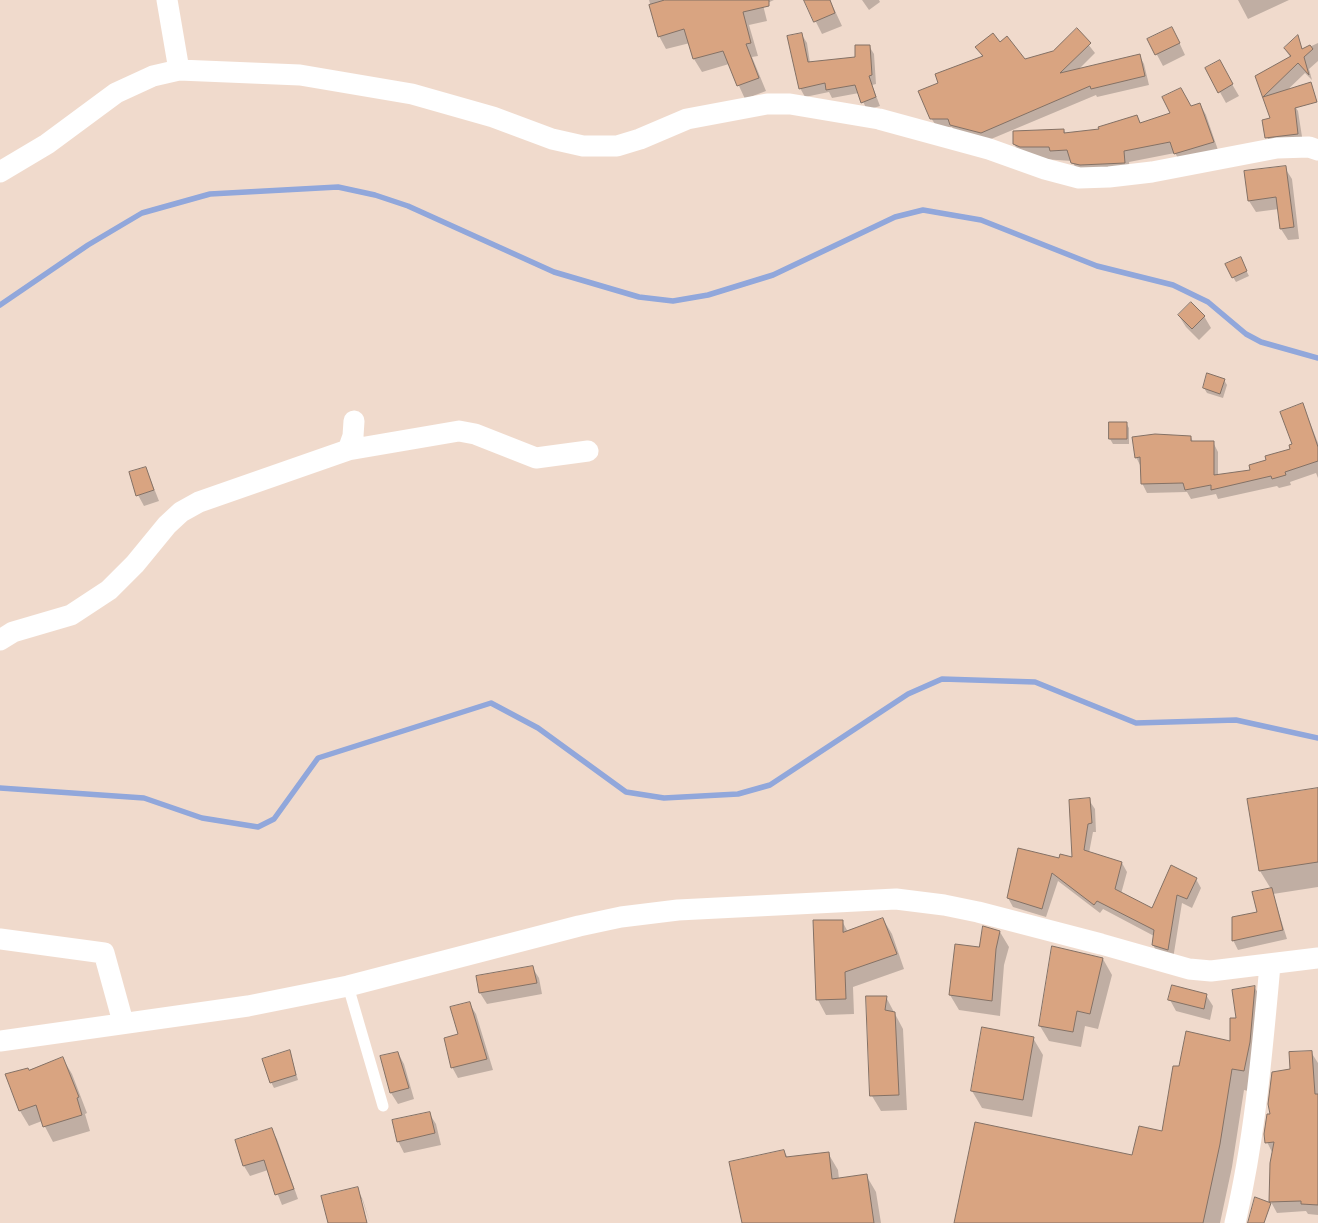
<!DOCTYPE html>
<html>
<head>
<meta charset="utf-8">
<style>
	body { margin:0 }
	canvas { display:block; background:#f0dacc }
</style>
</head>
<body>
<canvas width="1318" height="1223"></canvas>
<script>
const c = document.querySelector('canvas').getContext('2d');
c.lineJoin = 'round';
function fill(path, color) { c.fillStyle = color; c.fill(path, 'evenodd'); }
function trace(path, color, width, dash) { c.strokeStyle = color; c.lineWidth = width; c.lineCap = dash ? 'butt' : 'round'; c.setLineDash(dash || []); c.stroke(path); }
const shadow = new Path2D(`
	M 649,0 L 774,0 L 763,5 L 767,21 L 749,25 L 758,56 L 752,57 L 766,91 L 745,99 L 729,64 L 702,72 L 694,59 L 690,43 L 666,49 L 659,36 Z
	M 805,0 L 830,0 L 842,26 L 822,34 Z
	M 862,0 L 879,0 L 880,2 L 869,10 Z
	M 1238,0 L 1289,0 L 1248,19 Z
	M 1077,30 L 1095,53 L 1078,70 L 1139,55 L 1144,64 L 1149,85 L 1097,97 L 1096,95 L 984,142 L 956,134 L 952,127 L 937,127 L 931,118 L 940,84 L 983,58 L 977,47 L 1000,44 L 1025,61 L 1054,52 Z
	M 802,35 L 807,43 L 810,63 L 856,58 L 869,46 L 874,54 L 876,84 L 872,85 L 880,106 L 867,110 L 859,93 L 832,98 L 829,92 L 805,97 L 800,88 Z
	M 1297,37 L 1303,50 L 1318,43 L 1318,61 L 1309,69 L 1312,80 L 1305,73 L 1277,100 L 1293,103 L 1298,111 L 1303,143 L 1272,146 L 1267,137 L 1272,119 L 1256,76 L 1290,57 L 1285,49 Z
	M 1149,40 L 1178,40 L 1185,55 L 1163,66 Z
	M 1219,62 L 1239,96 L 1226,103 L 1207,69 Z
	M 1200,104 L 1206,115 L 1219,153 L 1182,165 L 1175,153 L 1129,162 L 1130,173 L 1079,174 L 1072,161 L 1027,158 L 1021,155 L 1014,144 L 1064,130 L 1066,134 L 1101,130 L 1137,116 L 1141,124 Z
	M 1285,168 L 1292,179 L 1299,239 L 1288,240 L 1281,229 L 1279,209 L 1256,212 L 1249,201 Z
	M 1243,264 L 1249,276 L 1236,282 L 1233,277 Z
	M 1179,316 L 1204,316 L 1211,328 L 1199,340 L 1186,327 Z
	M 1224,380 L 1227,385 L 1223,398 L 1207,393 L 1204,388 Z
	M 1303,405 L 1318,443 L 1318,478 L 1316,473 L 1290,482 L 1291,485 L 1279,488 L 1277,486 L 1218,499 L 1216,494 L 1191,499 L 1187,492 L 1147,493 L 1142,483 L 1141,467 L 1136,457 L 1191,437 L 1193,442 L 1213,442 L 1218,452 L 1218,476 L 1252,471 L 1291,450 Z
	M 1126,423 L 1129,428 L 1129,444 L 1113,444 L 1110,439 Z
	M 146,468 L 159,501 L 144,506 L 138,495 Z
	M 1318,789 L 1318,887 L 1273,894 L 1287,939 L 1238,950 L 1233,940 L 1258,913 L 1271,889 L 1260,871 Z
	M 1089,800 L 1095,809 L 1096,832 L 1093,832 L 1089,853 L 1122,863 L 1127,872 L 1121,894 L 1152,910 L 1196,879 L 1201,888 L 1192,908 L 1182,903 L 1173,959 L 1158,954 L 1153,945 L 1154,936 L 1103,909 L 1100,913 L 1058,881 L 1046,917 L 1013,907 L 1008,898 L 1059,859 L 1074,859 Z
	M 883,919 L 892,934 L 904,969 L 853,987 L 854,1014 L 826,1015 L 818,1000 L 842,921 L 848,932 Z
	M 1000,932 L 1009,947 L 1004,965 L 1000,1016 L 959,1010 L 950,995 L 980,948 Z
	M 1103,959 L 1112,975 L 1098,1029 L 1085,1026 L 1081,1047 L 1049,1041 L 1040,1026 Z
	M 532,967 L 539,978 L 542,994 L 487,1004 L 480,993 L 477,977 Z
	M 1255,988 L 1268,1010 L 1256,1093 L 1244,1090 L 1232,1167 L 1220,1223 L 956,1223 L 1133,1156 L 1163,1132 L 1180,1068 L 1231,1042 L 1238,1020 Z
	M 1206,995 L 1213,1006 L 1210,1020 L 1176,1011 L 1170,1000 Z
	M 886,997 L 903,1029 L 907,1110 L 881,1111 L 872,1096 Z
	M 469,1003 L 476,1014 L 493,1070 L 458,1078 L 452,1067 Z
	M 983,1029 L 1033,1038 L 1043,1055 L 1032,1117 L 982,1108 L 972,1091 Z
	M 290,1052 L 298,1080 L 274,1088 L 271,1082 Z
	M 1311,1052 L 1318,1063 L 1318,1215 L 1308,1214 L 1306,1211 L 1277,1213 L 1271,1202 L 1273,1154 L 1267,1142 L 1271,1115 L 1291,1070 Z
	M 398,1053 L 404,1064 L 414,1099 L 398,1104 L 391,1093 Z
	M 63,1059 L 72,1074 L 87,1113 L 85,1114 L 90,1131 L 53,1142 L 42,1121 L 29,1126 L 20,1111 L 6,1075 L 29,1071 Z
	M 429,1113 L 436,1124 L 441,1145 L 404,1153 L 398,1141 Z
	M 272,1130 L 277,1139 L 298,1199 L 282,1205 L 268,1170 L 250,1176 L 244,1166 L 237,1141 Z
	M 784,1151 L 788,1158 L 828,1153 L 838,1170 L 839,1179 L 866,1175 L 876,1192 L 881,1223 L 743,1223 Z
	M 357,1188 L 363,1200 L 370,1223 L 362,1199 L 359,1199 L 366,1223 L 329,1223 Z`);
const stream = new Path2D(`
	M 0,305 L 88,245 L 142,213 L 210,194 L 338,187 L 375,195 L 408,206 L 554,272 L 639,297 L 673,301 L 708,295 L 773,275 L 895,217 L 923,210 L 981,220 L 1097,266 L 1173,285 L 1208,302 L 1246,334 L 1261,342 L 1318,358
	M 0,788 L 144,798 L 202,818 L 258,827 L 274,819 L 318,758 L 491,703 L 538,728 L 626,792 L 664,798 L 738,794 L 770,785 L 908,694 L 942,679 L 1035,682 L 1136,723 L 1236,720 L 1318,738`);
const building = new Path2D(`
	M 665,0 L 769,0 L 769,6 L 743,12 L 751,43 L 746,44 L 759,78 L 737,86 L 723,51 L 693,59 L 684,29 L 658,37 L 649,5 Z
	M 804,0 L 830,0 L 835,13 L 814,22 Z
	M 1172,27 L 1180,43 L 1155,55 L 1147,39 Z
	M 1077,28 L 1091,43 L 1060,73 L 1140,54 L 1145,76 L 1091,89 L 1090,86 L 981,133 L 950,125 L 948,119 L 930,119 L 918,91 L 938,83 L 935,74 L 983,56 L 975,47 L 993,33 L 1000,42 L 1007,36 L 1025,59 L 1053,51 Z
	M 802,33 L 808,62 L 855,57 L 855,45 L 870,45 L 872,75 L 869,76 L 876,97 L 861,103 L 855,85 L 826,90 L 825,83 L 799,89 L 787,36 Z
	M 1298,35 L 1302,49 L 1310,45 L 1313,49 L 1304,57 L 1309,75 L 1298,63 L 1263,97 L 1311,82 L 1317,102 L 1295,108 L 1298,134 L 1265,138 L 1262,120 L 1270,118 L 1255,76 L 1291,56 L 1284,48 Z
	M 1220,60 L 1233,84 L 1218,93 L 1205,68 Z
	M 1181,88 L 1191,106 L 1200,103 L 1214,142 L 1174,154 L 1170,142 L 1124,151 L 1125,163 L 1080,165 L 1071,163 L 1067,150 L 1050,151 L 1049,147 L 1020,147 L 1013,144 L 1013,131 L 1064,129 L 1064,133 L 1099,129 L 1098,127 L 1137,115 L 1140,123 L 1170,113 L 1162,97 Z
	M 1286,166 L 1294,227 L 1280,229 L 1276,197 L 1248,201 L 1244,171 Z
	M 1241,257 L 1247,271 L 1232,278 L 1225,264 Z
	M 1191,302 L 1205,316 L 1192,329 L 1178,315 Z
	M 1207,373 L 1225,379 L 1220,394 L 1203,388 Z
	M 1303,403 L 1318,447 L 1318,461 L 1285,472 L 1286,475 L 1272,479 L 1271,476 L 1211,490 L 1211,485 L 1185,490 L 1183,483 L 1141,484 L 1140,457 L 1135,458 L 1132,437 L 1155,434 L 1191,436 L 1191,441 L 1214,441 L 1214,475 L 1250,470 L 1249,465 L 1266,460 L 1265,456 L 1290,449 L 1289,445 L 1292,444 L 1280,412 Z
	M 1109,422 L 1127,422 L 1127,439 L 1109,439 Z
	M 146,467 L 154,490 L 136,496 L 129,472 Z
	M 1318,788 L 1318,862 L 1259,871 L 1247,799 Z
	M 1090,798 L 1092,823 L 1088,824 L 1084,850 L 1122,862 L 1115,889 L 1152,908 L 1171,865 L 1197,878 L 1187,899 L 1177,895 L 1168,950 L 1152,945 L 1154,930 L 1097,901 L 1094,905 L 1052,873 L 1042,909 L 1007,898 L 1018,848 L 1059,858 L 1060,854 L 1072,857 L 1069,800 Z
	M 1272,888 L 1283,930 L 1232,941 L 1232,917 L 1257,912 L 1252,892 Z
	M 883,918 L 897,954 L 845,972 L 846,999 L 816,1000 L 813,920 L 843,920 L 843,932 Z
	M 983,926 L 1000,931 L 996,949 L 992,1001 L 949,995 L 955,944 L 979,947 Z
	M 1052,946 L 1103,958 L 1090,1014 L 1077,1011 L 1073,1032 L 1039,1026 Z
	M 533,966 L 537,983 L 479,993 L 476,976 Z
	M 1172,985 L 1207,994 L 1204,1009 L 1168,1000 Z
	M 1255,986 L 1250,1042 L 1244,1071 L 1232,1069 L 1220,1144 L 1203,1223 L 954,1223 L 975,1122 L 1132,1155 L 1139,1126 L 1162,1131 L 1173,1066 L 1179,1066 L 1186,1031 L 1230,1041 L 1230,1018 L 1236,1018 L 1232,990 Z
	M 866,996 L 887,996 L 885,1010 L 895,1012 L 899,1095 L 870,1096 Z
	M 470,1002 L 487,1059 L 451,1068 L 444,1038 L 458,1034 L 450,1007 Z
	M 982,1027 L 1034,1037 L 1023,1100 L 971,1091 Z
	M 290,1050 L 296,1075 L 270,1083 L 262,1059 Z
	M 1312,1051 L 1315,1094 L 1318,1094 L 1318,1205 L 1301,1204 L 1301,1201 L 1269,1202 L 1270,1163 L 1274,1142 L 1265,1143 L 1264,1134 L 1267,1114 L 1270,1114 L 1268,1104 L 1272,1072 L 1290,1069 L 1289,1052 Z
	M 398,1052 L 409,1088 L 390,1093 L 380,1056 Z
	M 63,1057 L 79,1097 L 77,1098 L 82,1115 L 43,1127 L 36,1105 L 19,1111 L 5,1074 L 28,1068 L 29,1070 Z
	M 430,1112 L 435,1133 L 397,1142 L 392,1120 Z
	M 272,1128 L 294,1189 L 275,1195 L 264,1160 L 243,1166 L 235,1140 Z
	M 784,1150 L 786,1157 L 829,1152 L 832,1179 L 867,1174 L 874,1223 L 742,1223 L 729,1162 Z
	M 358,1187 L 367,1223 L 328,1223 L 321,1196 Z
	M 1255,1197 L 1271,1203 L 1264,1223 L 1248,1223 Z`);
const lane = new Path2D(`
	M 348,986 L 383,1106`);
const street = new Path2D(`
	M 167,0 L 179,70
	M 0,172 L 47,144 L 116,93 L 153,76 L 179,70 L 300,75 L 412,94 L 493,117 L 552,139 L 583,146 L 617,146 L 640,139 L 687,119 L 767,104 L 790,104 L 879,119 L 989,149 L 1045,169 L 1079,178 L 1109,177 L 1152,172 L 1277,148 L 1309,147 L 1318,150
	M 348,450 L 459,431 L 475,434 L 536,458 L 588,451
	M 0,640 L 13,632 L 71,615 L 109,590 L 135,564 L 167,525 L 181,512 L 199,502 L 348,450 L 353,436 L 354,421
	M 0,939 L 104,953 L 123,1022
	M 0,1041 L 248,1006 L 348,986 L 579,926 L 621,917 L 678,910 L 896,899 L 944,905 L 978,912 L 1101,944 L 1189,969 L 1211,971 L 1318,958
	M 1235,1223 C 1255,1138 1262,1052 1270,965`);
fill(shadow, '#0003');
trace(stream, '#91a7db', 5.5);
fill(building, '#d9a481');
trace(building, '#847165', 1);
trace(lane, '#fff', 11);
trace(street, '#fff', 21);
</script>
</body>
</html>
